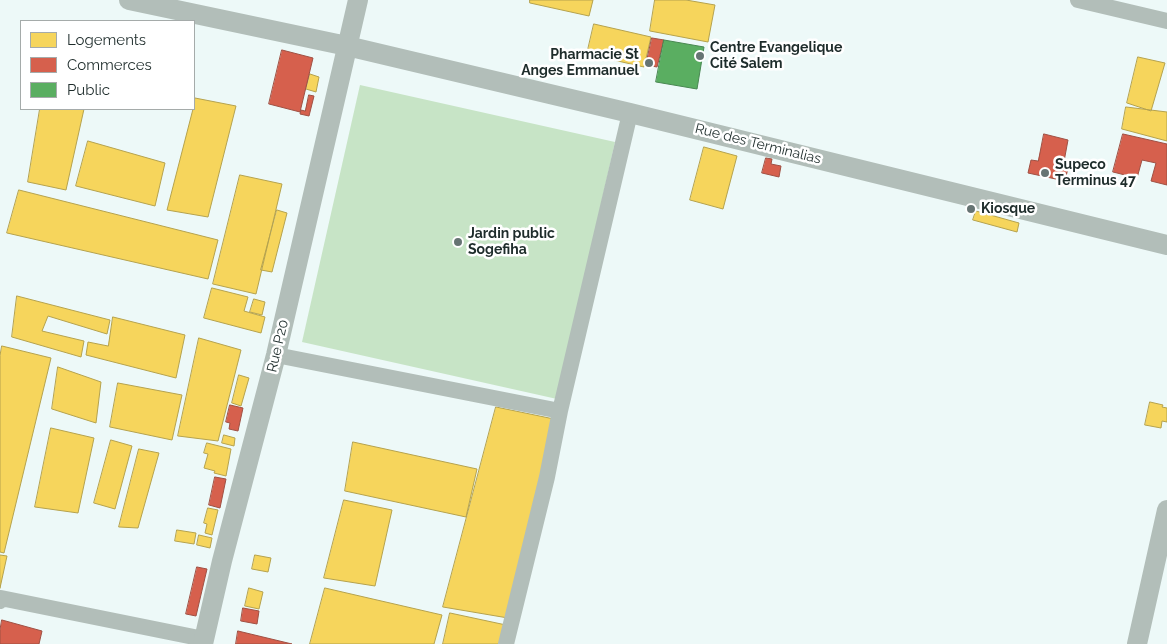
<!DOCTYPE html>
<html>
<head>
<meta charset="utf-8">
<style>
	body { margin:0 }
	#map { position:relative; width:1167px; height:644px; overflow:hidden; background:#edf9f8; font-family:Raleway,sans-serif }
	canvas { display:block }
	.legend { position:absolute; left:20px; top:20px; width:175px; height:90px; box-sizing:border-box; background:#fff; border:1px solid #a5abaa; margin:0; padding:6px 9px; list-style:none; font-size:15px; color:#1e2c2b }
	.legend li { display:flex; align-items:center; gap:10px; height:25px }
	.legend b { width:25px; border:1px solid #a5abaa }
</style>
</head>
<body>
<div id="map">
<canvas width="1167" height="644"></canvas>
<ul class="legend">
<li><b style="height:14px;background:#f6d55c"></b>Logements</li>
<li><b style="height:14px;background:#d6604d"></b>Commerces</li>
<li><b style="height:14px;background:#5aae61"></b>Public</li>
</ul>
</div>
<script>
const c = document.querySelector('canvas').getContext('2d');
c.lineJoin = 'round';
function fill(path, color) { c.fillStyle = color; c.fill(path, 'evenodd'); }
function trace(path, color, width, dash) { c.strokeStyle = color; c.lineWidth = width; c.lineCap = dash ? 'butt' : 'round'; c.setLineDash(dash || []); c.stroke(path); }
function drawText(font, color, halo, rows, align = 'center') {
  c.font = font + ' Raleway,sans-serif'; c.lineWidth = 5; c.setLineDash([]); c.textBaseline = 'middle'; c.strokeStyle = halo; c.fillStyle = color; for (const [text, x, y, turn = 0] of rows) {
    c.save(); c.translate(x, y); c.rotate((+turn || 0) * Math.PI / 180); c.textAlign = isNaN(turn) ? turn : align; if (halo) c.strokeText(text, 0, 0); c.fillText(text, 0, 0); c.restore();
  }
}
const green = new Path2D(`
	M 360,85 L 615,142 L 557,399 L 302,342 Z`);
const homes = new Path2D(`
	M 530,0 L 593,0 L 589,16 L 530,3 Z
	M 655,0 L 686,0 L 715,5 L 708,42 L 650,31 Z
	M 594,24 L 651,37 L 644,67 L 587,54 Z
	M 1138,57 L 1165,63 L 1151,111 L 1127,103 Z
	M 310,74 L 319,77 L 316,92 L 306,89 Z
	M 195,98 L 236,106 L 208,217 L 167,210 L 193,109 L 194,109 Z
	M 1126,107 L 1167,112 L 1167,141 L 1122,129 Z
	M 40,109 L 84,109 L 66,190 L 28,182 Z
	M 88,141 L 165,163 L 155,206 L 76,186 Z
	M 704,147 L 737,156 L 723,209 L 690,200 Z
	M 240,175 L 282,184 L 256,294 L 213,284 Z
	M 19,190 L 218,240 L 208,279 L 7,233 Z
	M 277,210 L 287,213 L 272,272 L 261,270 Z
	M 976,211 L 1019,223 L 1017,232 L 973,220 Z
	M 212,288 L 248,297 L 244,311 L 265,317 L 261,333 L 204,318 Z
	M 17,296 L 110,320 L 107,334 L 48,316 L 42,331 L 84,341 L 81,357 L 12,337 Z
	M 254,299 L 265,302 L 262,315 L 250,312 Z
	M 113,317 L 185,335 L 176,378 L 86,355 L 88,342 L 108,346 Z
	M 199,338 L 241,350 L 218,441 L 178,436 Z
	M 2,346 L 51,358 L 4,553 L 0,552 L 0,356 Z
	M 58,367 L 101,382 L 96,423 L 52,409 Z
	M 239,375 L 249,378 L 241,406 L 232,403 Z
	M 118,383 L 182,395 L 172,440 L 110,427 Z
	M 1150,402 L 1163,405 L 1162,407 L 1167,408 L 1167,422 L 1162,421 L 1161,428 L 1145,425 Z
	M 496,407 L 554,419 L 508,618 L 443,607 Z
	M 51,428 L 94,438 L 78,513 L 35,507 Z
	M 224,435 L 235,438 L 234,446 L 222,443 Z
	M 111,440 L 132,446 L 115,509 L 94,503 Z
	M 353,442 L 477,469 L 466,517 L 345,491 Z
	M 207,443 L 231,449 L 226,476 L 214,473 L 215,471 L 204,468 L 208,454 L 204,453 Z
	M 139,449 L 159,453 L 138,528 L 119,527 Z
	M 344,500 L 392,510 L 375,586 L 324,578 Z
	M 208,508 L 218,510 L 212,535 L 205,533 L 207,524 L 204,523 Z
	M 177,530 L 196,533 L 194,544 L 175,541 Z
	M 199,535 L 212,538 L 210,548 L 197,545 Z
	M 0,555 L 7,556 L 0,588 Z
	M 255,555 L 271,558 L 268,572 L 252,569 Z
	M 249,588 L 263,592 L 259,609 L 245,606 Z
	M 325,588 L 442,615 L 434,644 L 310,644 Z
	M 450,613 L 506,625 L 501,644 L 443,644 Z`);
const shops = new Path2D(`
	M 652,38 L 664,40 L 657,67 L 646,65 Z
	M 282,50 L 313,58 L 300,112 L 269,104 Z
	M 309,95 L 314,96 L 309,116 L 300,114 L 301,110 L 305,111 Z
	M 1044,134 L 1068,140 L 1063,167 L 1068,168 L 1065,181 L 1028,173 L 1031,160 L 1038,161 Z
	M 1123,134 L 1167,144 L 1167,185 L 1151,181 L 1156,163 L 1142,160 L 1137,178 L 1113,172 Z
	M 766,158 L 772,159 L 771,164 L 781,166 L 779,177 L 762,173 Z
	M 230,405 L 243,408 L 238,431 L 229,429 L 230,423 L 226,422 Z
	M 215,477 L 226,479 L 220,508 L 209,505 Z
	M 197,567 L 207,569 L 196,616 L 186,614 Z
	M 243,608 L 259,611 L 257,624 L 241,621 Z
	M 2,620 L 42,631 L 39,644 L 0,644 L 0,630 Z
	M 238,631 L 292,644 L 236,644 Z`);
const public = new Path2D(`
	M 664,40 L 704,47 L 697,89 L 656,82 Z`);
const minor = new Path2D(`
	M 1078,0 L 1167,21
	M 276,355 L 560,411
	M 0,601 L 1,598 L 204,639
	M 506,644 L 547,477 L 560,411 L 630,113`);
const tertiary = new Path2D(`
	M 129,0 L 347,46 L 630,113 L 1167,245
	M 203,644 L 222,561 L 276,355 L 358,0
	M 1137,644 L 1167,510`);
const markers = [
	[700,56,5,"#667473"],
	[649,63,5,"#667473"],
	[1045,173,5,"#667473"],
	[971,209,5,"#667473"],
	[458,242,5,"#667473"]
];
const poiNames = [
	["Centre Evangelique",710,48],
	["Cité Salem",710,64],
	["Pharmacie St",639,55,"right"],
	["Anges Emmanuel",639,71,"right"],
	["Supeco",1055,165],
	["Terminus 47",1055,181],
	["Kiosque",981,209],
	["Jardin public",468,234],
	["Sogefiha",468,250]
];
const streetNames = [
	["Rue des Terminalias",758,144,14],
	["Rue P20",278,346,-77]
];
fill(green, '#c7e4c6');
fill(homes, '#f6d55c');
trace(homes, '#b5a24d', 1);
fill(shops, '#d6604d');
trace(shops, '#9f5043', 1);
fill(public, '#5aae61');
trace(public, '#488751', 1);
trace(minor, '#b2beb9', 16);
trace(tertiary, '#b2beb9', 20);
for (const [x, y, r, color] of markers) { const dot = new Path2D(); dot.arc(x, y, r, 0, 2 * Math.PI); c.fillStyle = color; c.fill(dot); trace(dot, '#fff', 2); }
drawText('bold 14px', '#1e2c2b', '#fff', poiNames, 'left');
drawText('14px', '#1e2c2b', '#fff', streetNames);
</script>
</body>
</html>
